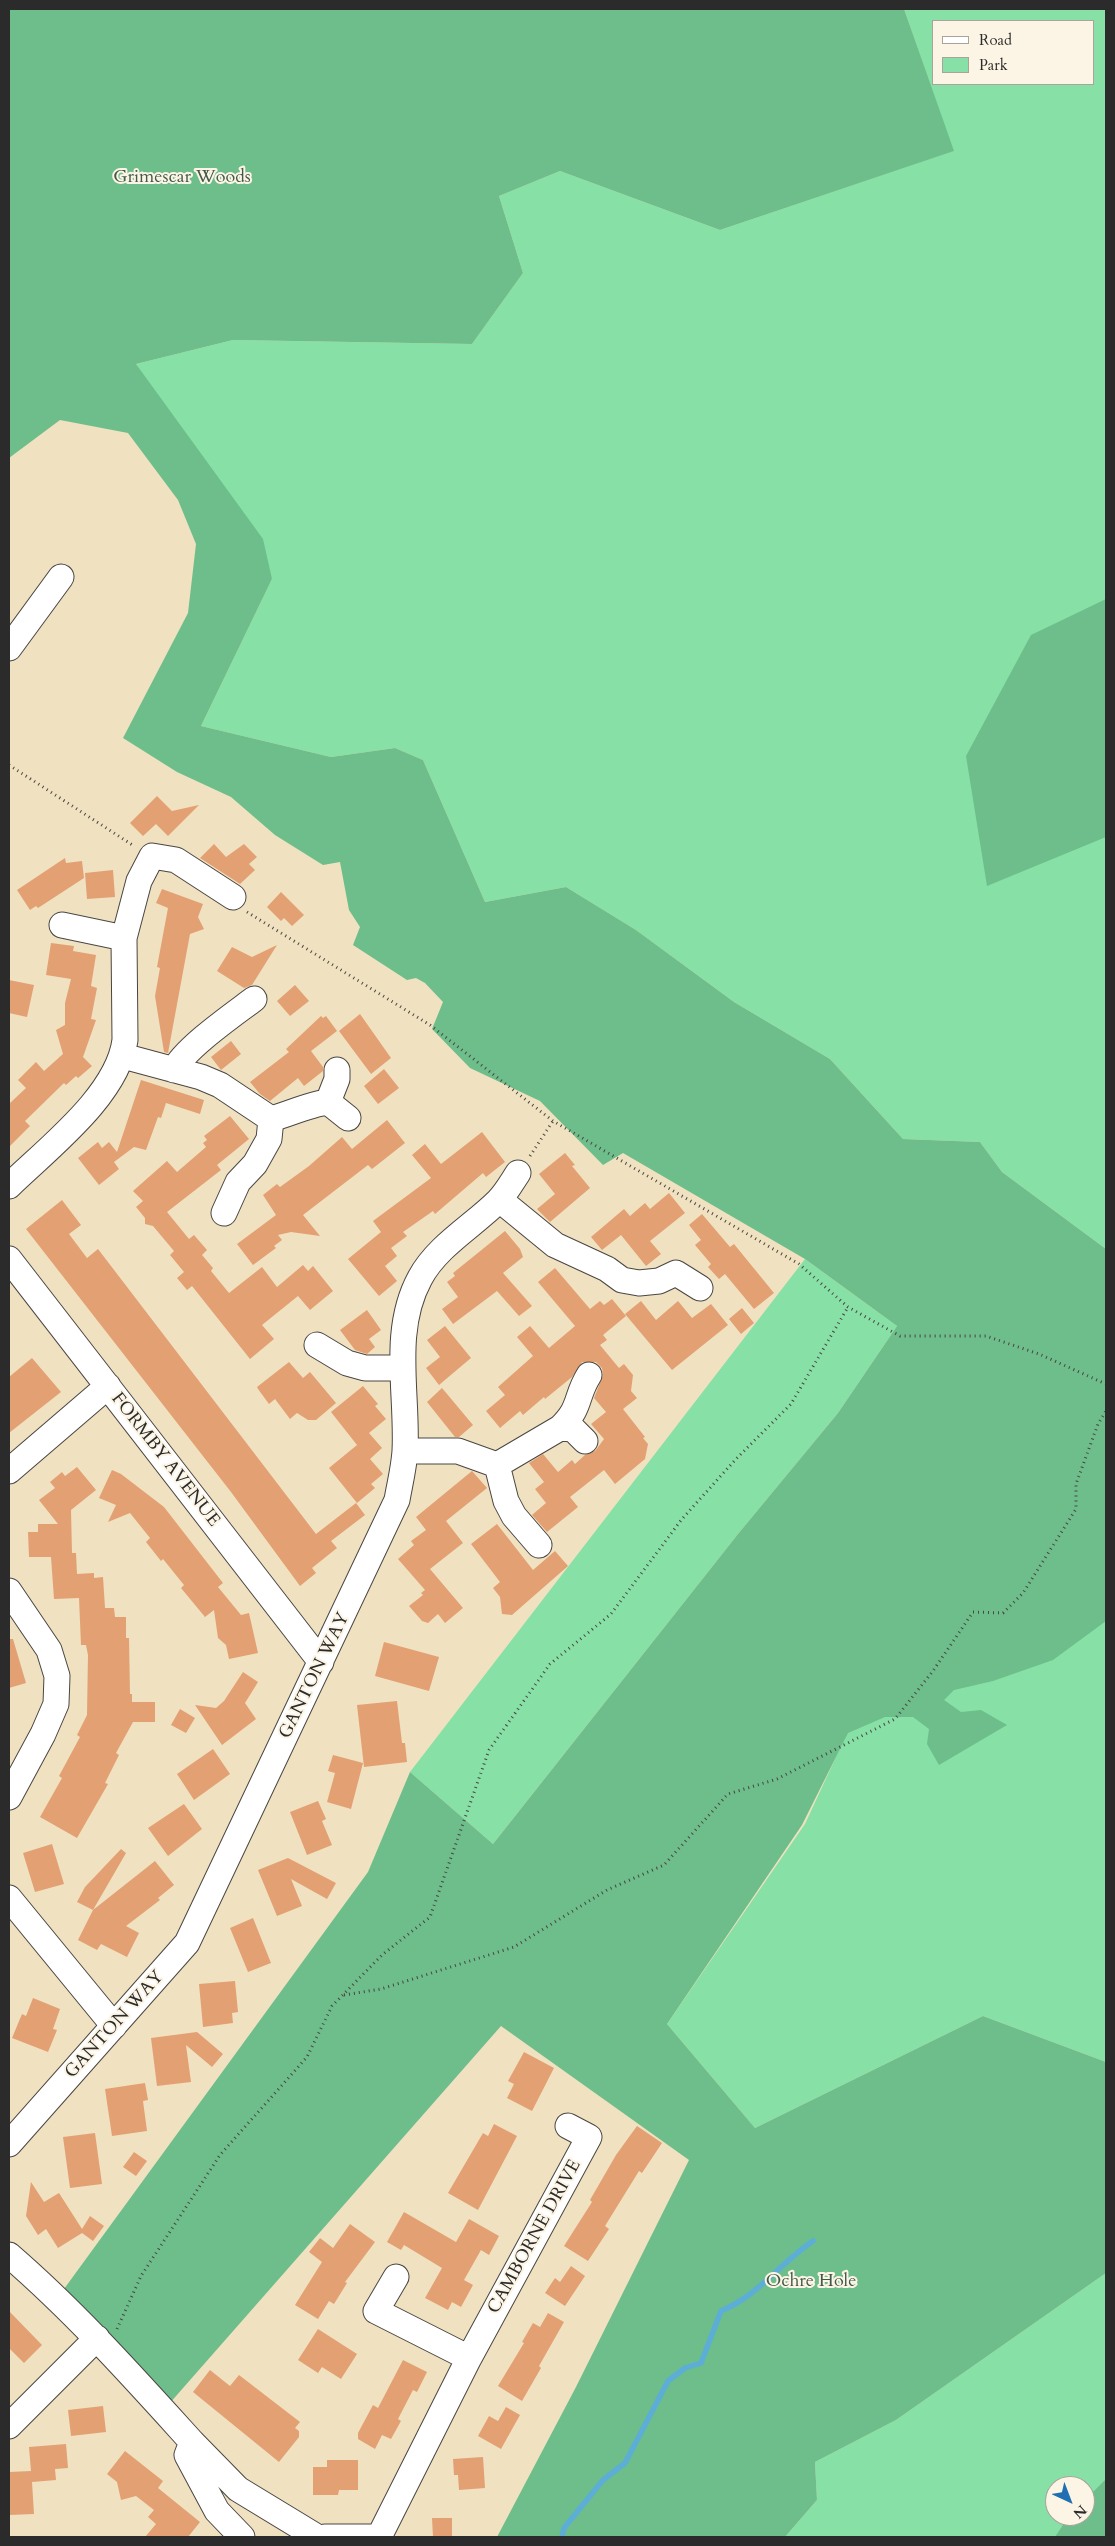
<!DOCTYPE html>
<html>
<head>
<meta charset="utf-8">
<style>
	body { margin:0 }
	#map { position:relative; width:1115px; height:2546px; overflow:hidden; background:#f0e1c1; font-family:Cardo,serif }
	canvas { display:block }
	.frame { position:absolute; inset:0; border:10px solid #2b2b2b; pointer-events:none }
	.legend { position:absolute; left:932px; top:20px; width:162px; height:65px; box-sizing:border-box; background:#fcf5e5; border:1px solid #a8a49b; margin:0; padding:6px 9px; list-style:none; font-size:15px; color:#2b2b2b }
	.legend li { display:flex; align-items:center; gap:10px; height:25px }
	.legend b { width:25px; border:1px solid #a8a49b }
	.north { position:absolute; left:1045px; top:2476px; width:50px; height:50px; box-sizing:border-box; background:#fcf5e5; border:1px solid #a8a49b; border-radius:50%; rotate:137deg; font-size:14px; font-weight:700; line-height:20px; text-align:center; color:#2b2b2b }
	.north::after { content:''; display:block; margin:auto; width:18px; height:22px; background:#1f6fb2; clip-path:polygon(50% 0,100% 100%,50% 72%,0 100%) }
</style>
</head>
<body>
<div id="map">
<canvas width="1115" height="2546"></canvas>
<div class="frame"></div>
<ul class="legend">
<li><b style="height:6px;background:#fff"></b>Road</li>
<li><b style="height:14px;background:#87e0a5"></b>Park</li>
</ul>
<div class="north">N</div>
</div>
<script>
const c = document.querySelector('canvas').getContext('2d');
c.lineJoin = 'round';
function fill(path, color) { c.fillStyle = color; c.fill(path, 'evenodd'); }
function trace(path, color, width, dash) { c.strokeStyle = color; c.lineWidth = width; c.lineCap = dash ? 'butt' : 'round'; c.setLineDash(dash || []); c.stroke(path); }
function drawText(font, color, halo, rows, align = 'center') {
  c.font = font + ' Cardo,serif'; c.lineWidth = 4; c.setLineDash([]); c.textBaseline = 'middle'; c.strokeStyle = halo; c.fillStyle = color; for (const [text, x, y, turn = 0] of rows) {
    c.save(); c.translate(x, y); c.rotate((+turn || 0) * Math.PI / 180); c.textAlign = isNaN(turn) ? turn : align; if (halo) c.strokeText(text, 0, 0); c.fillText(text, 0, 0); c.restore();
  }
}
const green = new Path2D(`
	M 904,9 L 1106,9 L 1106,1249 L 1002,1172 L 980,1142 L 903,1139 L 830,1059 L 734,1002 L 636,930 L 566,887 L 485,902 L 423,760 L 395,748 L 331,757 L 201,726 L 272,579 L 136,364 L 233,340 L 472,344 L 523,273 L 499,196 L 560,171 L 720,230 L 953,151 ZM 934,21 L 1094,21 L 1094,84 L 934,84 Z
	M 805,1259 L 897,1326 L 838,1413 L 738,1534 L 493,1844 L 410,1772 Z
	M 1106,1334 L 1106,2062 L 983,2016 L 755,2128 L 667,2024 L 805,1824 L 913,1590 Z
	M 1106,2273 L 1106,2537 L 785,2537 L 817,2500 L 815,2462 L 896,2420 ZM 1055,2486 L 1085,2486 L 1085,2516 L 1055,2516 Z`);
const forest = new Path2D(`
	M 9,9 L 904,9 L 954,151 L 720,230 L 560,171 L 499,196 L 523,273 L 472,344 L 233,340 L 136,364 L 263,539 L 272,579 L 201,726 L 331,757 L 395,748 L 423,760 L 485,902 L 566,887 L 636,930 L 734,1002 L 830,1059 L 903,1139 L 980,1142 L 1002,1172 L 1106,1249 L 1106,1621 L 1053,1660 L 993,1681 L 954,1690 L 944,1700 L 961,1712 L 981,1710 L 1007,1725 L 939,1765 L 927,1744 L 929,1729 L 913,1717 L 885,1717 L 848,1733 L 802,1825 L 667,2024 L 755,2128 L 983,2016 L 1106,2062 L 1106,2273 L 896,2420 L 815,2462 L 817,2500 L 785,2537 L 497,2537 L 576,2387 L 689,2160 L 501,2026 L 169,2404 L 64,2289 L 368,1872 L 410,1772 L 493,1844 L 738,1534 L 838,1413 L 897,1326 L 805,1259 L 623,1153 L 603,1165 L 540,1101 L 470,1068 L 432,1029 L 443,1002 L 425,983 L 416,978 L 407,980 L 353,945 L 360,927 L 349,910 L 340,862 L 323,865 L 275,835 L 231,797 L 177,772 L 123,738 L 188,613 L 196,544 L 178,500 L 128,433 L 60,420 L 9,458 Z
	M 1106,599 L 1106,837 L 987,886 L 966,756 L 1031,635 Z
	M 1106,2479 L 1106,2537 L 1055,2537 L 1069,2516 L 1085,2516 L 1085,2500 Z`);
const stream = new Path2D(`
	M 562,2537 L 564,2528 L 603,2480 L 625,2463 L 668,2381 L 685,2368 L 701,2363 L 721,2311 C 759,2295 780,2263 813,2241`);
const building = new Path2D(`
	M 157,796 L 172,811 L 199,805 L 168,836 L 156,824 L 143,836 L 130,823 Z
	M 214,844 L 226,857 L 244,844 L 257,857 L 249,864 L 255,870 L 240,884 L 200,858 Z
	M 65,858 L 66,863 L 82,861 L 84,878 L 38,908 L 36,906 L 30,910 L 17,890 Z
	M 113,870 L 115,897 L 87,899 L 85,873 Z
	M 162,889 L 203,904 L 198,917 L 204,929 L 190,934 L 168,1053 L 164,1052 L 155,996 L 160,968 L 157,967 L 168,908 L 156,903 Z
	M 281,892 L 304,915 L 292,926 L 284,918 L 281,921 L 267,907 Z
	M 51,943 L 74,946 L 73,951 L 96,955 L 91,986 L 97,988 L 91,1019 L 96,1020 L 83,1057 L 92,1066 L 78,1078 L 76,1076 L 66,1085 L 64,1083 L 25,1121 L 30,1126 L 9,1147 L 9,1104 L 26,1088 L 18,1080 L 36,1062 L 44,1071 L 63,1054 L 56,1030 L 65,1025 L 65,1003 L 71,979 L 46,975 Z
	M 277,945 L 252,985 L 244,988 L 217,971 L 232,947 L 252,957 Z
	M 9,980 L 34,985 L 27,1017 L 9,1013 Z
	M 295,985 L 309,1001 L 290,1016 L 277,1001 Z
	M 360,1014 L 391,1058 L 371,1074 L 339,1031 Z
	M 321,1016 L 323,1018 L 326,1016 L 337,1031 L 311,1051 L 323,1067 L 323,1071 L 304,1086 L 298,1078 L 270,1101 L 260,1094 L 250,1082 L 289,1052 L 286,1049 Z
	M 231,1041 L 241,1054 L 221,1070 L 211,1057 Z
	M 384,1069 L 399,1088 L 378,1104 L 364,1086 Z
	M 141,1080 L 204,1100 L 200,1114 L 166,1103 L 161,1118 L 158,1117 L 146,1150 L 134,1147 L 114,1162 L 119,1169 L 99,1185 L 78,1158 L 98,1142 L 102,1148 L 109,1142 L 117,1152 Z
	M 230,1116 L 249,1139 L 217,1165 L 221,1170 L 167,1212 L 189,1239 L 194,1235 L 207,1250 L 202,1255 L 213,1268 L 211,1271 L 229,1293 L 262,1267 L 277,1287 L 303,1265 L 308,1271 L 313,1266 L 333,1291 L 310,1310 L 298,1296 L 262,1325 L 274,1339 L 250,1359 L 192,1286 L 187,1290 L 177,1278 L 184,1272 L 170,1255 L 174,1251 L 153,1226 L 145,1224 L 145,1218 L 136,1207 L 143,1201 L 133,1191 L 167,1161 L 177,1172 L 206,1147 L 203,1143 L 207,1140 L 204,1136 Z
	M 387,1120 L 405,1143 L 372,1169 L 368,1165 L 303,1215 L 320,1236 L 291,1232 L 278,1235 L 282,1240 L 274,1246 L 276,1248 L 253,1265 L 237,1244 L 276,1215 L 263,1195 L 277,1184 L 280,1187 L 309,1166 L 342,1137 L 352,1149 Z
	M 482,1132 L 505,1162 L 486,1177 L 483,1173 L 435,1214 L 433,1211 L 403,1232 L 407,1236 L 391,1248 L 397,1256 L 385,1266 L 397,1281 L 379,1296 L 348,1259 L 381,1232 L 373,1221 L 431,1178 L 412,1155 L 425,1144 L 441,1164 Z
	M 565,1153 L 575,1165 L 572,1166 L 590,1188 L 550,1222 L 537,1209 L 555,1194 L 539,1174 Z
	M 669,1193 L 685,1213 L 650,1241 L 661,1254 L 646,1266 L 621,1235 L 602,1250 L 591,1237 L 624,1209 L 630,1216 L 645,1203 L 650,1209 Z
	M 62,1200 L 81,1225 L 69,1234 L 87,1258 L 98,1249 L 316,1534 L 356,1503 L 365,1515 L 331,1541 L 337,1548 L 312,1568 L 316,1573 L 300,1586 L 231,1492 L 26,1229 Z
	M 702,1214 L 730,1247 L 734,1244 L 774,1293 L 754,1309 L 725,1274 L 719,1279 L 708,1267 L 711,1264 L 695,1245 L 701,1240 L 689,1225 Z
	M 505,1231 L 520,1249 L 523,1257 L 503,1273 L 532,1306 L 519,1316 L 497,1291 L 453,1324 L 442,1309 L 458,1297 L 447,1282 L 455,1276 L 453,1273 Z
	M 555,1268 L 590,1309 L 600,1301 L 604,1305 L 612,1299 L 626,1316 L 603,1335 L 607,1340 L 600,1345 L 619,1368 L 624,1364 L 633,1375 L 631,1391 L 637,1398 L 623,1409 L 645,1437 L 643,1438 L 648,1444 L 645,1459 L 615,1484 L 604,1470 L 570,1497 L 578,1507 L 547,1532 L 532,1515 L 546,1503 L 535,1489 L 544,1482 L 529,1463 L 543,1454 L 558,1472 L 572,1460 L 575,1464 L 585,1455 L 595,1451 L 604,1439 L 591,1424 L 606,1412 L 594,1398 L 603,1375 L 602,1368 L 596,1362 L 582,1362 L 572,1377 L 545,1399 L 544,1397 L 523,1415 L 520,1411 L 500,1428 L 486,1411 L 505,1395 L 498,1387 L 533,1356 L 517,1337 L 530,1326 L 549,1348 L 575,1326 L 538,1282 Z
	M 641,1301 L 656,1320 L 678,1301 L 692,1318 L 711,1304 L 728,1325 L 672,1370 L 625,1314 Z
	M 742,1308 L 754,1323 L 741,1334 L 729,1319 Z
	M 367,1310 L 381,1330 L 369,1339 L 375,1347 L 367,1354 L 355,1350 L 340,1330 Z
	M 445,1326 L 471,1358 L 439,1385 L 426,1368 L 440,1357 L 427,1340 Z
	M 32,1358 L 61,1392 L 9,1433 L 9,1377 Z
	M 289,1362 L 303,1378 L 310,1372 L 336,1403 L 316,1420 L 308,1420 L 297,1413 L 290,1419 L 275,1399 L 269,1404 L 258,1389 L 257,1387 Z
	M 363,1386 L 378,1404 L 375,1406 L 386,1419 L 369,1433 L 382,1448 L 370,1459 L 383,1474 L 371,1484 L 375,1488 L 357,1503 L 329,1468 L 357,1445 L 331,1412 Z
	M 442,1388 L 473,1425 L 459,1437 L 455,1437 L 427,1402 Z
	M 77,1467 L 96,1490 L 71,1510 L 72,1553 L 76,1553 L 77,1574 L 94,1573 L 94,1578 L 103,1577 L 105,1608 L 114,1608 L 115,1617 L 126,1617 L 126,1638 L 129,1638 L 130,1694 L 132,1694 L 132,1702 L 155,1702 L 155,1722 L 133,1722 L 116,1753 L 119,1755 L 105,1783 L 108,1784 L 77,1838 L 40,1817 L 62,1778 L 59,1776 L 80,1737 L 77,1735 L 87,1715 L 88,1655 L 86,1645 L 81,1645 L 79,1598 L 54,1599 L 51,1557 L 29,1557 L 28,1532 L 38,1532 L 38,1524 L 58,1524 L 39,1500 L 55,1488 L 50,1482 L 62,1472 L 65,1476 Z
	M 112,1470 L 121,1474 L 164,1507 L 223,1583 L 218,1587 L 241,1615 L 249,1613 L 258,1653 L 229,1659 L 226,1645 L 218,1638 L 214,1610 L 205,1617 L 181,1588 L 184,1585 L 163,1559 L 161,1561 L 146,1542 L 150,1538 L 130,1513 L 108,1522 L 116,1505 L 99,1498 Z
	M 472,1471 L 487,1488 L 446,1521 L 463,1543 L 430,1569 L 463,1608 L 445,1623 L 438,1614 L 428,1623 L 422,1621 L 409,1606 L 423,1595 L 421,1593 L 425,1590 L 398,1559 L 414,1545 L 411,1541 L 426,1530 L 416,1517 Z
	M 497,1524 L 533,1570 L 555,1551 L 568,1566 L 512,1615 L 502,1614 L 500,1597 L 493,1588 L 500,1582 L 471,1544 Z
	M 9,1639 L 13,1639 L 26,1683 L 9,1688 Z
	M 384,1642 L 439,1657 L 429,1691 L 375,1676 Z
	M 243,1672 L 258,1682 L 245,1703 L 256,1719 L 222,1745 L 195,1705 L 216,1708 L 224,1701 Z
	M 397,1701 L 402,1743 L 405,1743 L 407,1762 L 364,1767 L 357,1705 Z
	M 180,1709 L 195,1718 L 186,1733 L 171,1725 Z
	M 213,1749 L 230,1774 L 194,1800 L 177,1774 Z
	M 333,1755 L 363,1763 L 351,1809 L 327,1802 L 335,1773 L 328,1771 Z
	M 318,1801 L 326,1819 L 322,1821 L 332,1845 L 307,1855 L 290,1812 Z
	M 184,1804 L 202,1829 L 168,1856 L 148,1828 Z
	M 52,1844 L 64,1884 L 35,1892 L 23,1853 Z
	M 121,1849 L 126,1853 L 93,1910 L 77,1902 L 85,1887 Z
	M 288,1858 L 336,1883 L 327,1899 L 291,1879 L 302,1906 L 277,1916 L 258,1870 Z
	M 155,1861 L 174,1885 L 158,1898 L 160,1900 L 126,1926 L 139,1933 L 127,1957 L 101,1944 L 97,1950 L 78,1940 L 93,1910 Z
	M 253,1918 L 271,1963 L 248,1972 L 230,1928 Z
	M 235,1981 L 238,2012 L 232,2013 L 233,2023 L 203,2027 L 199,1984 Z
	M 33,1998 L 60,2009 L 53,2029 L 57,2030 L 48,2052 L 12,2038 L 22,2014 L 26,2016 Z
	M 197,2032 L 223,2054 L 212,2067 L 186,2045 L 191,2082 L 157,2086 L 151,2038 Z
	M 524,2052 L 554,2068 L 532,2111 L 507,2098 L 514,2084 L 508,2081 Z
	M 145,2083 L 148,2100 L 143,2101 L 147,2131 L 112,2136 L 105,2089 Z
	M 494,2124 L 517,2136 L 478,2210 L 448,2193 L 483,2133 L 488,2136 Z
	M 637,2126 L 662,2143 L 642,2173 L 639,2171 L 605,2226 L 609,2229 L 588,2261 L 564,2246 L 592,2202 L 590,2200 L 616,2155 Z
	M 95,2133 L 102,2184 L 70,2188 L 63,2137 Z
	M 134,2152 L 147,2161 L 136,2176 L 123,2167 Z
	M 31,2182 L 44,2202 L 59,2193 L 82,2229 L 90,2216 L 104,2226 L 93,2241 L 82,2233 L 58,2248 L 46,2229 L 38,2235 L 26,2216 Z
	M 404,2212 L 456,2242 L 469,2219 L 499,2236 L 489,2255 L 481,2250 L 464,2280 L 473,2285 L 461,2307 L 452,2302 L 448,2310 L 425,2298 L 442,2268 L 404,2245 L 401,2250 L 387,2242 Z
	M 350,2224 L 375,2242 L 345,2282 L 347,2283 L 334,2304 L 329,2301 L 318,2319 L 295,2305 L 322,2262 L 309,2252 L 320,2238 L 333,2248 Z
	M 571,2266 L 585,2276 L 565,2306 L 545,2293 L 555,2278 L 560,2282 Z
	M 9,2311 L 42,2345 L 24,2363 L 9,2348 Z
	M 548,2313 L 564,2322 L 539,2366 L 541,2368 L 522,2401 L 498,2386 L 524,2343 L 522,2342 L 533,2323 L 540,2327 Z
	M 318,2329 L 357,2354 L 341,2379 L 322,2367 L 318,2373 L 298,2360 Z
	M 403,2360 L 427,2372 L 417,2392 L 413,2390 L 398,2419 L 401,2421 L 391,2439 L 382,2435 L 375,2449 L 358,2439 L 358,2433 L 373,2405 L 378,2408 Z
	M 210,2370 L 230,2386 L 239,2375 L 300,2422 L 295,2428 L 299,2431 L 299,2437 L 279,2462 L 193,2392 Z
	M 103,2406 L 106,2432 L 71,2436 L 68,2410 Z
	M 506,2407 L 520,2415 L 501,2449 L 478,2436 L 489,2416 L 498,2421 Z
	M 66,2444 L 68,2468 L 55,2469 L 56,2480 L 32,2482 L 34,2514 L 9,2515 L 9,2472 L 31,2471 L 29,2447 Z
	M 125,2451 L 163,2481 L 158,2488 L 200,2522 L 188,2537 L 145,2537 L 156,2524 L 148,2517 L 154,2510 L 136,2496 L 121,2500 L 117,2482 L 107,2474 Z
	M 483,2457 L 485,2488 L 459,2490 L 458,2475 L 454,2475 L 453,2459 Z
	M 327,2460 L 358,2460 L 358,2490 L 339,2490 L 338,2495 L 313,2495 L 313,2467 L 327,2467 Z
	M 432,2518 L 452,2518 L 452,2537 L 433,2537 Z`);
const path = new Path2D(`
	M 9,765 L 134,846
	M 247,912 L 430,1025 L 553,1121 L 799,1264 L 848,1307 L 900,1336 L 986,1336 L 1039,1354 L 1106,1384
	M 530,1156 L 553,1121
	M 344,1995 L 381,1989 L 514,1947 L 607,1890 L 664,1865 L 728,1794 L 777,1779 L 895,1719 L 933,1671 L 973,1612 L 1003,1613 L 1023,1593 L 1076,1509 L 1076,1484 L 1098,1424 L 1106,1411
	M 117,2329 L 141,2276 L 220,2155 L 307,2057 L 332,2006 L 382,1955 L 430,1917 L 489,1750 L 550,1664 L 611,1614 L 682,1519 L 736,1459 L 791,1404 L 848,1307`);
const minor = new Path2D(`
	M 9,648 L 61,577
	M 62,925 L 124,938
	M 123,1056 L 201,1077 L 220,1085 L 271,1119 C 289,1114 310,1104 328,1102 L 348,1118
	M 174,1070 C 185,1048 233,1015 254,999
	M 328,1102 L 337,1079 L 337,1070
	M 9,1186 C 48,1148 118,1095 125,1040 L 124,938 L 139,881 L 152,856 L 176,860 L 233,897
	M 500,1200 L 555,1245 L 607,1269 L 622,1280 L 639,1283 L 659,1281 L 676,1273 L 700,1288
	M 224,1213 L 238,1182 L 255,1164 L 269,1139 L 271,1119
	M 9,1259 L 321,1662
	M 317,1345 L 347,1363 L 365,1368 L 403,1368
	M 560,1428 C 582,1407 575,1397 589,1375
	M 405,1451 L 458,1451 L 497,1465 L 560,1428 L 573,1429 L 585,1441
	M 497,1465 L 506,1501 L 514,1516 L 539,1545
	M 9,1471 L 108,1386
	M 9,1591 L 49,1650 L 57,1676 L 56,1704 L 43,1734 L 9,1797
	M 9,1898 L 114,2026
	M 9,2144 L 187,1943 L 397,1500 C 400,1483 404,1467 405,1451 C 408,1394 391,1331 420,1278 C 437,1246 473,1226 498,1201 C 506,1193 512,1182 518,1173
	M 9,2255 C 75,2312 133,2377 192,2442 L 187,2455 L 217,2511 L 242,2537
	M 396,2277 L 376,2311 L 469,2358
	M 9,2426 L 97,2338
	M 192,2442 L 238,2489 L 317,2537
	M 325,2537 L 379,2537 L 469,2358 L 589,2137 L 568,2126`);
const parkNames = [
	["Grimescar Woods",182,178],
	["Ochre Hole",811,2282]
];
const streetNames = [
	["FORMBY AVENUE",165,1460,52],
	["GANTON WAY",315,1676,-64],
	["GANTON WAY",115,2025,-48],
	["CAMBORNE DRIVE",535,2237,-61]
];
fill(green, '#87e0a5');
fill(forest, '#6dbe8a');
trace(stream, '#5caed7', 5.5);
fill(building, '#e3a073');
trace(minor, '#494642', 27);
trace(path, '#494642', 3, [1, 4]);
trace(minor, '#fff', 25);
drawText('18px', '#42584a', '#fcf5e5', parkNames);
drawText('18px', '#2b2b2b', '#fcf5e5', streetNames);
</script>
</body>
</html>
